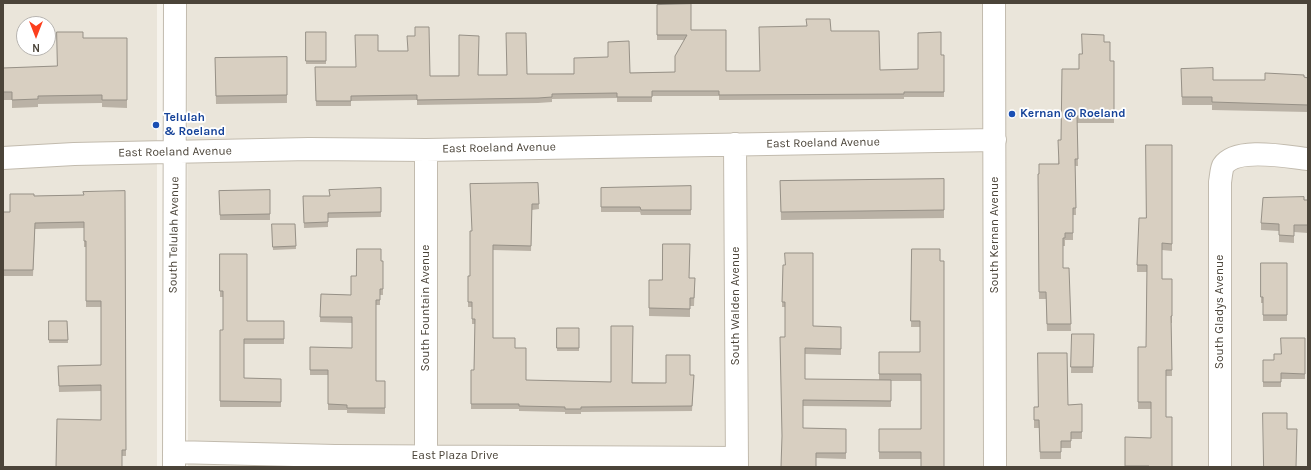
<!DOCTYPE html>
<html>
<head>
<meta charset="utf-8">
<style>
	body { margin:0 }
	#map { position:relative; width:1311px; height:470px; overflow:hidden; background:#f6f3ec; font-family:Karla,sans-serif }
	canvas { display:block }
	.frame { position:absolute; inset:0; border:4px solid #4b4439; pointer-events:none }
	.north { position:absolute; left:16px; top:16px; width:40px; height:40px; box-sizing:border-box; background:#fff; border:1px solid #b7b4b0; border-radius:50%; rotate:180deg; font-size:11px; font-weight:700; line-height:16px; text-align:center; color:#4b4439 }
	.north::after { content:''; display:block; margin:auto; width:14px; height:18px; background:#fc3f1d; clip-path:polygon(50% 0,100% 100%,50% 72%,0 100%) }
</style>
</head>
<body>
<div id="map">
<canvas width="1311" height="470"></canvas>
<div class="frame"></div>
<div class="north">N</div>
</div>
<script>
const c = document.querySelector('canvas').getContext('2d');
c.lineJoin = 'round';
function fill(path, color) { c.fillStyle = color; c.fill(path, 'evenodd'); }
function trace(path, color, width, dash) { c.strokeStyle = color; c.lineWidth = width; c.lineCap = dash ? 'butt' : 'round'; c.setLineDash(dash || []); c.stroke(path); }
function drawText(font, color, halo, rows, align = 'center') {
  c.font = font + ' Karla,sans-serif'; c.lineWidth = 3.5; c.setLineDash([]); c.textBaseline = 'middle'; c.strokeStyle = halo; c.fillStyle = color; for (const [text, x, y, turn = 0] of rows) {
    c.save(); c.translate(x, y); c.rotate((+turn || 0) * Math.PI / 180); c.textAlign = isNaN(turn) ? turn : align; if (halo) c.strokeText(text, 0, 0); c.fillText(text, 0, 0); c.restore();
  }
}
const residential = new Path2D(`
	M 3,3 L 157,3 L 157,467 L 3,467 ZM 24,24 L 48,24 L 48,48 L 24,48 Z
	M 187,3 L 1308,3 L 1308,467 L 188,467 Z`);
const minor = new Path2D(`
	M 994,3 L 995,467
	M 735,144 L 737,467
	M 426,150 L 426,467
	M 3,158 L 74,154 L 309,149 L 426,150 L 995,140
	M 174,452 L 335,456 L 737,458
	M 174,466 L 175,3
	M 1220,467 L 1220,182 C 1221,177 1221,171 1223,166 C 1236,146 1288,157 1308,159`);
const wall = new Path2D(`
	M 657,5 L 691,30 L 726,71 L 760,71 L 831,31 L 880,70 L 918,69 L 941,55 L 944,55 L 944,97 L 904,97 L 904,99 L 719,100 L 719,96 L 652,96 L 652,102 L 617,102 L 617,98 L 552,99 L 552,102 L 538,103 L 417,105 L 417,100 L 351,101 L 351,106 L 316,106 L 315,67 L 356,67 L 378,51 L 430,76 L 675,72 L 684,40 L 657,40 Z
	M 306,32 L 326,32 L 326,64 L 306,64 Z
	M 83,38 L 127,38 L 127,108 L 102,107 L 102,103 L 38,104 L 38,107 L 12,108 L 12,100 L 3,100 L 3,68 L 57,66 Z
	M 1104,42 L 1110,61 L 1114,61 L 1114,123 L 1077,123 L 1078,166 L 1075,166 L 1076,215 L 1073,215 L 1073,240 L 1065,240 L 1065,246 L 1063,246 L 1063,268 L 1069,268 L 1071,331 L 1047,331 L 1046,299 L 1039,299 L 1038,174 L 1039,174 L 1058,164 L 1061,140 L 1079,69 L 1082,54 Z
	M 287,57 L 287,103 L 216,104 L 215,58 Z
	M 1181,69 L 1213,80 L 1265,80 L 1308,78 L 1308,112 L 1212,110 L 1212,105 L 1182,105 Z
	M 1172,145 L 1172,251 L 1162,250 L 1162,279 L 1172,279 L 1172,323 L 1171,323 L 1172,376 L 1166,376 L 1166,417 L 1172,467 L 1125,467 L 1125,437 L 1151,438 L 1151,409 L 1138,409 L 1138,347 L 1146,347 L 1147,272 L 1137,272 L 1137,265 Z
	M 944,179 L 944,218 L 781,220 L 780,181 Z
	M 538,183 L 539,209 L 532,210 L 531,251 L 493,250 L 493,338 L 515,348 L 526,380 L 666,383 L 690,375 L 694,375 L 692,411 L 581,412 L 581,414 L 565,414 L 565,412 L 519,411 L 519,409 L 471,409 L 471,370 L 474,370 L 475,324 L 472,324 L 472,307 L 468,307 L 468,276 L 470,276 L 472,231 Z
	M 691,186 L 691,215 L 641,215 L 640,212 L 601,212 L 601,188 Z
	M 381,188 L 381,217 L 328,218 L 328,227 L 304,228 L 303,196 L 330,196 Z
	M 270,190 L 270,220 L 220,220 L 219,191 Z
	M 125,191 L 126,456 L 122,456 L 101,420 L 101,391 L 59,392 L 58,366 L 101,365 L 101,307 L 86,307 L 86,247 L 84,247 L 84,228 L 35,229 L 33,276 L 3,276 L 3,212 L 10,212 L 34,196 L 84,195 Z
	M 1304,200 L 1308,200 L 1308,233 L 1294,232 L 1294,243 L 1279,242 L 1279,231 L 1261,230 L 1261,223 Z
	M 272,224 L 295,224 L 296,249 L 273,250 Z
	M 912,249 L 940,249 L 921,459 L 879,459 L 879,429 L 921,429 L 921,381 L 891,381 L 891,407 L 803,406 L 803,428 L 846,429 L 846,459 L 816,458 L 782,440 L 785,337 L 785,307 L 782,307 L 783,265 L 813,326 L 841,327 L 841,355 L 805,354 L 805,379 L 879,380 L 879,352 L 920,352 L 920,327 L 911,327 Z
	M 220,254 L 247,321 L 284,321 L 284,344 L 244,344 L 244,378 L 281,379 L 281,407 L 220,407 L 220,330 L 223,330 L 223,297 L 220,297 Z
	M 381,261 L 383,261 L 383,295 L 380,295 L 380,305 L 376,305 L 376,381 L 385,381 L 385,414 L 347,413 L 347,410 L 328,410 L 328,375 L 310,375 L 310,347 L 352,348 L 352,323 L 320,322 L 321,294 L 351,295 L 356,276 Z
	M 1261,263 L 1287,263 L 1287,321 L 1263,321 L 1263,303 L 1261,303 Z
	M 690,278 L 695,278 L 694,306 L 690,306 L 690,317 L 649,316 L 649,280 L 662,280 Z
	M 49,321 L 67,321 L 68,343 L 49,343 Z
	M 557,328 L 579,328 L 579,351 L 557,351 Z
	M 1072,334 L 1094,334 L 1093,373 L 1071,373 Z
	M 1305,338 L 1305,379 L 1281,379 L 1281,387 L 1263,387 L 1263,360 L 1274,360 L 1281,354 Z
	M 1082,404 L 1082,439 L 1071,439 L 1071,448 L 1061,448 L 1061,459 L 1040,459 L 1039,428 L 1034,428 L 1034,407 L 1068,405 Z`);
const building = new Path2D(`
	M 691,4 L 691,30 L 726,30 L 726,71 L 760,71 L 759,27 L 807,26 L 806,19 L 830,19 L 831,31 L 879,31 L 880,70 L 918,69 L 918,33 L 941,32 L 941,55 L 944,55 L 944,92 L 904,92 L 904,94 L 719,95 L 719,91 L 652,91 L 652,97 L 617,97 L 617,93 L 552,94 L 552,97 L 538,98 L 417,100 L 417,95 L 351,96 L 351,101 L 316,101 L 315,67 L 356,67 L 355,35 L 378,35 L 378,51 L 408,51 L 407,36 L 415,36 L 415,27 L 429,27 L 430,76 L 459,76 L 459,35 L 479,36 L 478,75 L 507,75 L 506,33 L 526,33 L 527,74 L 574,74 L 574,58 L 608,57 L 608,42 L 629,41 L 630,73 L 675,72 L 675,56 L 687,35 L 657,35 L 657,5 Z
	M 57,32 L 83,32 L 83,38 L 127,38 L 127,100 L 102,100 L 102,95 L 38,96 L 38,99 L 12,100 L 12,92 L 3,92 L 3,68 L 57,66 Z
	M 306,32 L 326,32 L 326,61 L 306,61 Z
	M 1082,34 L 1104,35 L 1104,42 L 1110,42 L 1110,61 L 1114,61 L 1114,116 L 1077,116 L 1078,159 L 1075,159 L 1076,208 L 1073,208 L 1073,233 L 1065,233 L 1065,238 L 1063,238 L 1063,268 L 1069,268 L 1071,324 L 1047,324 L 1046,292 L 1039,292 L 1038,174 L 1039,174 L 1039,164 L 1059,164 L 1058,140 L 1061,140 L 1062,69 L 1079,69 L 1079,54 L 1082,54 Z
	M 287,57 L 287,95 L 216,96 L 215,58 Z
	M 1213,68 L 1213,80 L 1265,80 L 1265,73 L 1304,75 L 1304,77 L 1308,78 L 1308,105 L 1212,102 L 1212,97 L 1182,97 L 1181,69 Z
	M 1146,145 L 1172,145 L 1172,244 L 1162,243 L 1162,279 L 1172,279 L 1172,316 L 1171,316 L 1172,370 L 1166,370 L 1166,417 L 1172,417 L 1172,467 L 1149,467 L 1149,466 L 1125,466 L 1125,437 L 1151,438 L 1151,402 L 1138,402 L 1138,347 L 1146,347 L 1147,265 L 1137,265 L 1139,218 L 1146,218 Z
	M 944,179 L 944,210 L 781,212 L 780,181 Z
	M 538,183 L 539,204 L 532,204 L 531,246 L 493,245 L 493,338 L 515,338 L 515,348 L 526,348 L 526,380 L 611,382 L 611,326 L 633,326 L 632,383 L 666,383 L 666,355 L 690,355 L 690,375 L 694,375 L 692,406 L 581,407 L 581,409 L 565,409 L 565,407 L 519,406 L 519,404 L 471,404 L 471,370 L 474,370 L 475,319 L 472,319 L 472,302 L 468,302 L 468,276 L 470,276 L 470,231 L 472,231 L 470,184 Z
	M 691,186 L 691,210 L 641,210 L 640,207 L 601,207 L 601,188 Z
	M 381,188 L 381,212 L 328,213 L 328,222 L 304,223 L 303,196 L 330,196 L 329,190 Z
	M 270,190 L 270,214 L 220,215 L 219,191 Z
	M 125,191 L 126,450 L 122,450 L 122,467 L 56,467 L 57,419 L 101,420 L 101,385 L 59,386 L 58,366 L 101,365 L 101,301 L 86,301 L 86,241 L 84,241 L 84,222 L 35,223 L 33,270 L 3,270 L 3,212 L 10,212 L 10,194 L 34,194 L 34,196 L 84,195 L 83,192 Z
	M 1304,197 L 1304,200 L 1308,200 L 1308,225 L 1294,225 L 1294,236 L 1279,235 L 1279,224 L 1261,223 L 1263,198 Z
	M 272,224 L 295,224 L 296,246 L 273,247 Z
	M 663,244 L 690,244 L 689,278 L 695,278 L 694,298 L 690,298 L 690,309 L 649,308 L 649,280 L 662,280 Z
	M 357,249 L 381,249 L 381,261 L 383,261 L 383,289 L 380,289 L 380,300 L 376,300 L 376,381 L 385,381 L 385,408 L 347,408 L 347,405 L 328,404 L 328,370 L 310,370 L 310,347 L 352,348 L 352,317 L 320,317 L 321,294 L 351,295 L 351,276 L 356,276 Z
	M 912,249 L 940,249 L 940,261 L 944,261 L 944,467 L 921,467 L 921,452 L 879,452 L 879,429 L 921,429 L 921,374 L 879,374 L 879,352 L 920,352 L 920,321 L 911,321 Z
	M 785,253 L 813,253 L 813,326 L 841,327 L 841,349 L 805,348 L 805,379 L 891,380 L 891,401 L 803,400 L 803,428 L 846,429 L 846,453 L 816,453 L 816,467 L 781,467 L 782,436 L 780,337 L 785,337 L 785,302 L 782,302 L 783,265 L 785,265 Z
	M 220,254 L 247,254 L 247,321 L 284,321 L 284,339 L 244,339 L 244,378 L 281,379 L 281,402 L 220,401 L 220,330 L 223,330 L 223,291 L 220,291 Z
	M 1261,263 L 1287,263 L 1287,315 L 1263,315 L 1263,297 L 1261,297 Z
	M 49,321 L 67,321 L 68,340 L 49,340 Z
	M 557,328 L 579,328 L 579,348 L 557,348 Z
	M 1072,334 L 1094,334 L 1093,367 L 1071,367 Z
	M 1281,338 L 1305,338 L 1305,374 L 1281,373 L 1281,382 L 1263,382 L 1263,360 L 1274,360 L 1274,354 L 1281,354 Z
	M 1038,353 L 1067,353 L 1068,405 L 1082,404 L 1082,432 L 1071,432 L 1071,441 L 1061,441 L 1061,452 L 1040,452 L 1039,420 L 1034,420 L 1034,407 L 1038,407 Z
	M 1263,413 L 1287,413 L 1287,429 L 1297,429 L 1296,467 L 1264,467 Z`);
const markers = [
	[1012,114,4,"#1a4fb4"],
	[156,125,4,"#1a4fb4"]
];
const transitNames = [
	["Kernan @ Roeland",1020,114],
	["Telulah",164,118],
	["& Roeland",164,132]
];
const streetNames = [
	["East Roeland Avenue",823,143,-1],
	["East Roeland Avenue",499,148,-1],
	["East Roeland Avenue",175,152,-1],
	["South Telulah Avenue",174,235,-89],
	["South Kernan Avenue",995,235,-90],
	["South Walden Avenue",736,306,-90],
	["South Fountain Avenue",426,308,-90],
	["South Gladys Avenue",1220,312,-90],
	["East Plaza Drive",455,456]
];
fill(residential, '#eae5da');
trace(minor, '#c2bbae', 24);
trace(minor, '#fff', 22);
fill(wall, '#bab2a6');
fill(building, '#d8cfc1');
trace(building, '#979187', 1);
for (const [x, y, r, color] of markers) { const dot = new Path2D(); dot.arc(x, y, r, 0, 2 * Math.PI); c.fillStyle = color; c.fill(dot); trace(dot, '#fff', 1.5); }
drawText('bold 12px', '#164399', '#fff', transitNames, 'left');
drawText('12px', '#4b4439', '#fff', streetNames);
</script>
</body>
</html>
